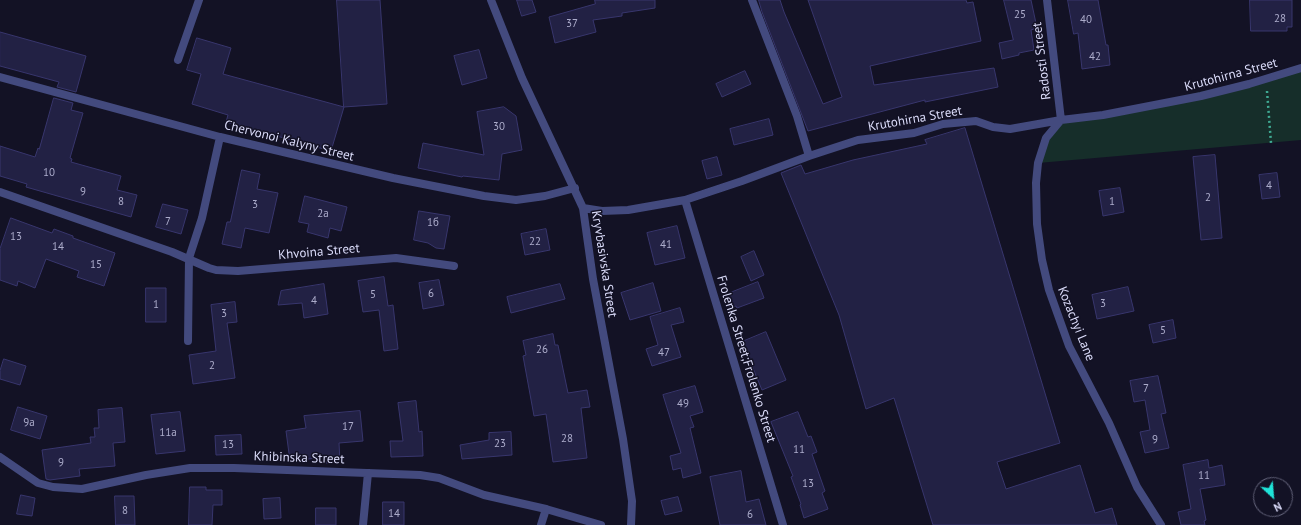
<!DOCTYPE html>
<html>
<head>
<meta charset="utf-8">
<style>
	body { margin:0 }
	#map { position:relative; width:1301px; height:525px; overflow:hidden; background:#131225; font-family:"PT Sans",sans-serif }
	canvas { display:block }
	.north { position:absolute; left:1253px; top:477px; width:40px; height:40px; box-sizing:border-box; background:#131225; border:1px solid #63637a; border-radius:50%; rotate:154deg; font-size:11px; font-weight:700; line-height:16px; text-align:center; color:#dbdcfa }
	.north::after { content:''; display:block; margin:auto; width:14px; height:18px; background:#1fe3d8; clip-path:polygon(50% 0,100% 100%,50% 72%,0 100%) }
</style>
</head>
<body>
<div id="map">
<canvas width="1301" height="525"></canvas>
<div class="north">N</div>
</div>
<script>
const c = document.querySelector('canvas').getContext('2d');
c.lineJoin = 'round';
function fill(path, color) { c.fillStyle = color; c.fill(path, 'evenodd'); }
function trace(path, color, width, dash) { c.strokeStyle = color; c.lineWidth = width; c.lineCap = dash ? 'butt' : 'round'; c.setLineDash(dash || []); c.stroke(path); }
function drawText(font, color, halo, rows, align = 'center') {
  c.font = font + ' "PT Sans",sans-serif'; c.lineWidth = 3; c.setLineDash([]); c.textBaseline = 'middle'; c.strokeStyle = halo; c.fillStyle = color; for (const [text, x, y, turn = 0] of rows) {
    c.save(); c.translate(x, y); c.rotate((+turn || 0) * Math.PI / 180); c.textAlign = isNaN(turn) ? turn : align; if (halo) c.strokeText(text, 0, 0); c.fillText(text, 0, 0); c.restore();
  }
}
const green = new Path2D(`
	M 1301,68 L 1301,140 L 1038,163 L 1046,138 L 1061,120 L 1103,115 Z`);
const building = new Path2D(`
	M 337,0 L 380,0 L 387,104 L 344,107 Z
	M 517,0 L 532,0 L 536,12 L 522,16 Z
	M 595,0 L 655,0 L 655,8 L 622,13 L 622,16 L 593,20 L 596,32 L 555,43 L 549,17 L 595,4 Z
	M 759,0 L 780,0 L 784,12 L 823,104 L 842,97 L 808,0 L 966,0 L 967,3 L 973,2 L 981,41 L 870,66 L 874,85 L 994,68 L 998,87 L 925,102 L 925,100 L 808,131 L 762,12 Z
	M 1004,0 L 1031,0 L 1037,28 L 1031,30 L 1034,50 L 1019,53 L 1019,55 L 1002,59 L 999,43 L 1013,40 Z
	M 1068,0 L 1098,0 L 1106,45 L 1108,45 L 1110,65 L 1082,69 L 1078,33 L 1074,34 Z
	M 1250,0 L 1292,0 L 1292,27 L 1287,27 L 1287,31 L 1251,31 Z
	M 0,32 L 86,56 L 76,92 L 57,87 L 59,82 L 0,66 Z
	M 197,38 L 231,48 L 223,74 L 344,107 L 331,151 L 226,122 L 228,115 L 192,104 L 201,74 L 187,70 Z
	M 479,50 L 487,78 L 462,85 L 454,56 Z
	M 745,71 L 751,84 L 722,97 L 716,84 Z
	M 54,98 L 73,103 L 71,110 L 83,113 L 70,158 L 72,159 L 71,162 L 121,176 L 117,190 L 137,195 L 131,217 L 26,187 L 27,184 L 0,176 L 0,146 L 35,157 L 38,148 L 39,149 Z
	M 504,107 L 516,116 L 522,150 L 502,154 L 499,180 L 463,176 L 462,177 L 418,168 L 423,143 L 484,155 L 477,112 Z
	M 769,119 L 773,135 L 734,145 L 730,129 Z
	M 965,128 L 1060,443 L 997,462 L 1006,489 L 1080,465 L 1095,513 L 1112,508 L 1117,525 L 933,525 L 894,398 L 866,409 L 839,315 L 781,173 L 801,165 L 805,174 L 853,160 L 927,144 L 925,140 Z
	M 1215,155 L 1222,238 L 1201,240 L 1193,157 Z
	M 717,157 L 722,175 L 707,179 L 702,161 Z
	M 242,170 L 260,174 L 257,189 L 278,193 L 269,233 L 245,228 L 241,248 L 222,244 L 227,222 L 230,222 Z
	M 1277,173 L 1280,197 L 1262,199 L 1259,175 Z
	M 1120,188 L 1124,212 L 1103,216 L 1099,191 Z
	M 305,196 L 347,207 L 341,231 L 330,228 L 328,238 L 307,232 L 309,224 L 299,222 Z
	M 163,204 L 188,210 L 181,234 L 156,227 Z
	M 419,211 L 450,216 L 444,249 L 436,248 L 428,243 L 414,240 Z
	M 11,218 L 52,233 L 54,229 L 73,236 L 73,238 L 115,253 L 104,286 L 77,277 L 79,271 L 46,259 L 35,288 L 18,281 L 17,286 L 0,280 L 0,249 Z
	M 677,226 L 685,258 L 655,265 L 647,233 Z
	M 546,229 L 550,250 L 525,255 L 521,234 Z
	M 754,251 L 764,275 L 751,281 L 741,257 Z
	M 384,277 L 388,306 L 393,305 L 398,349 L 384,351 L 379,310 L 363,312 L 358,281 Z
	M 439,280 L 444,305 L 423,309 L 419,283 Z
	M 758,282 L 764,298 L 737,308 L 736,306 L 730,308 L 725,295 Z
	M 653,283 L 661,311 L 630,320 L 621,293 Z
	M 324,284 L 328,314 L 304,318 L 302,303 L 278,305 L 281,291 Z
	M 560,284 L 565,299 L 511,313 L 507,297 Z
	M 1128,287 L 1134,311 L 1097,319 L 1092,295 Z
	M 146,288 L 166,288 L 166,322 L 146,322 Z
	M 235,302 L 237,322 L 227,323 L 235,378 L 193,384 L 189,355 L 216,351 L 211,305 Z
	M 680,308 L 684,322 L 671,325 L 681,357 L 652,366 L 646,349 L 658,345 L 650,317 Z
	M 1173,320 L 1176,338 L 1153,343 L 1149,325 Z
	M 766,332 L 786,380 L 762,390 L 742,342 Z
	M 553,334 L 555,345 L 558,345 L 568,393 L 587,390 L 590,407 L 581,408 L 587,458 L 553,462 L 546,414 L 534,416 L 523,356 L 526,355 L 523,341 Z
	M 4,359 L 26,366 L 20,385 L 0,379 L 0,371 Z
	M 1158,376 L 1166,413 L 1161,414 L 1169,448 L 1145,453 L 1140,432 L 1150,430 L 1145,400 L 1134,402 L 1130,381 Z
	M 695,386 L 703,412 L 690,416 L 694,427 L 690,428 L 701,473 L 683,478 L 681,468 L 673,470 L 670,456 L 681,453 L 663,395 Z
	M 416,401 L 419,432 L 422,431 L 423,456 L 391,457 L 390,441 L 403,441 L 398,403 Z
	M 18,407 L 47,416 L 40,439 L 11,430 Z
	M 122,408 L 125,442 L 113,443 L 115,466 L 79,469 L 80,476 L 50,480 L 46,479 L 42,450 L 91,443 L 90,437 L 95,437 L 94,428 L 99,428 L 98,410 Z
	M 360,411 L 363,441 L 339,443 L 340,462 L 326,463 L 326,457 L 290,461 L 286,431 L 306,428 L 304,416 Z
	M 180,412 L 185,451 L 156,454 L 151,415 Z
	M 798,412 L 808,437 L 811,436 L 817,452 L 812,454 L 825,491 L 822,493 L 828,509 L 804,518 L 800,505 L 801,504 L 791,477 L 793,476 L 771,422 Z
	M 511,432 L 512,455 L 462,459 L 460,445 L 489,440 L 489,433 Z
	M 241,435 L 242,454 L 216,455 L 215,436 Z
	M 1208,460 L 1209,468 L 1222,465 L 1225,485 L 1200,489 L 1206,520 L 1204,521 L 1205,525 L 1181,525 L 1178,512 L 1191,509 L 1183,465 Z
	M 741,471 L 746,502 L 759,499 L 766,525 L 720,525 L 710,477 Z
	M 190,487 L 206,487 L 206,490 L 222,490 L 222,505 L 213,505 L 212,525 L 189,525 Z
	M 21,495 L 35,498 L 32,516 L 17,514 Z
	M 115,496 L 134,496 L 135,525 L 116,525 Z
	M 678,497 L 682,511 L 665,515 L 661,501 Z
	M 280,498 L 281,518 L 264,519 L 263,499 Z
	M 383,502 L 404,502 L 404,525 L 383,525 Z
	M 316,508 L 336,508 L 336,525 L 316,525 Z`);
const path = new Path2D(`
	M 1267,91 L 1271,143`);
const lane = new Path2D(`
	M 178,60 L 199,0
	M 541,525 L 546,509`);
const street = new Path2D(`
	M 491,0 L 522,78 L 583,208 L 593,279 L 623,439 L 632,501 L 631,525
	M 752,0 L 797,116 L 809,156
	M 1047,0 L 1061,120 L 1046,138 L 1038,163 L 1036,183 L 1037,224 L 1042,260 L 1049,290 L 1069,346 L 1109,423 L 1137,487 L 1161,525
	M 0,77 L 220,137 L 393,178 L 484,196 L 516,200 L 545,196 L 575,188
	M 0,192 L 172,252 L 209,268 L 216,270 L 238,271 L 396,258 L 454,266
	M 685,200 L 783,525
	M 583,208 L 602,211 L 628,210 L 685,200 L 742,181 L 809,156 L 858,140 L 914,133 L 943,124 L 976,121 L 993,127 L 1010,129 L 1061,120 L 1103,115 L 1201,96 L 1249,84 L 1301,68
	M 188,341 L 189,258 L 202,218 L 220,137
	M 0,457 L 38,483 L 53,487 L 82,489 L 146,475 L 190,468 L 234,468 L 420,475 L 439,478 L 484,495 L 546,509 L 601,525
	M 363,525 L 368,473`);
const numberNames = [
	["25",1020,15],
	["28",1280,19],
	["40",1086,20],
	["37",572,24],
	["42",1095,57],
	["30",499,127],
	["10",49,173],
	["4",1269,186],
	["9",83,192],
	["2",1208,198],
	["8",121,202],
	["1",1112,202],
	["3",255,205],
	["2а",323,214],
	["7",168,222],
	["1б",433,223],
	["13",16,237],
	["22",535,242],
	["41",666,245],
	["14",58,247],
	["15",96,265],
	["6",431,294],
	["5",373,295],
	["4",314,301],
	["3",1103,304],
	["1",156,305],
	["3",224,314],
	["5",1163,331],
	["26",542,350],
	["47",664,353],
	["2",212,366],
	["7",1146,389],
	["49",683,404],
	["9а",29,423],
	["17",348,427],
	["11а",168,433],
	["28",567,439],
	["9",1155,440],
	["23",500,444],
	["13",228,445],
	["11",799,450],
	["9",61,463],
	["11",1204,476],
	["13",808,484],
	["8",125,511],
	["14",394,514],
	["6",750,515]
];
const streetNames = [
	["Radosti Street",1042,61,-97],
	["Krutohirna Street",1231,75,-15],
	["Krutohirna Street",915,119,-10],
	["Chervonoi Kalyny Street",289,141,14],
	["Khvoina Street",319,252,-5],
	["Kryvbasivska Street",604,264,81],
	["Kozachyi Lane",1076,324,68],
	["Frolenka Street;Frolenko Street",746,359,73],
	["Khibinska Street",299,458,2]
];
fill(green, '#162e2a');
fill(building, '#222144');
trace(building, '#38366d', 1);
trace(path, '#3faa93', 2.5, [2, 3]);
trace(lane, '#434a7e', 8);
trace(street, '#434a7e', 8);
drawText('11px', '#adadcc', null, numberNames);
drawText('13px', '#dbdcfa', '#131225', streetNames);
</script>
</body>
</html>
